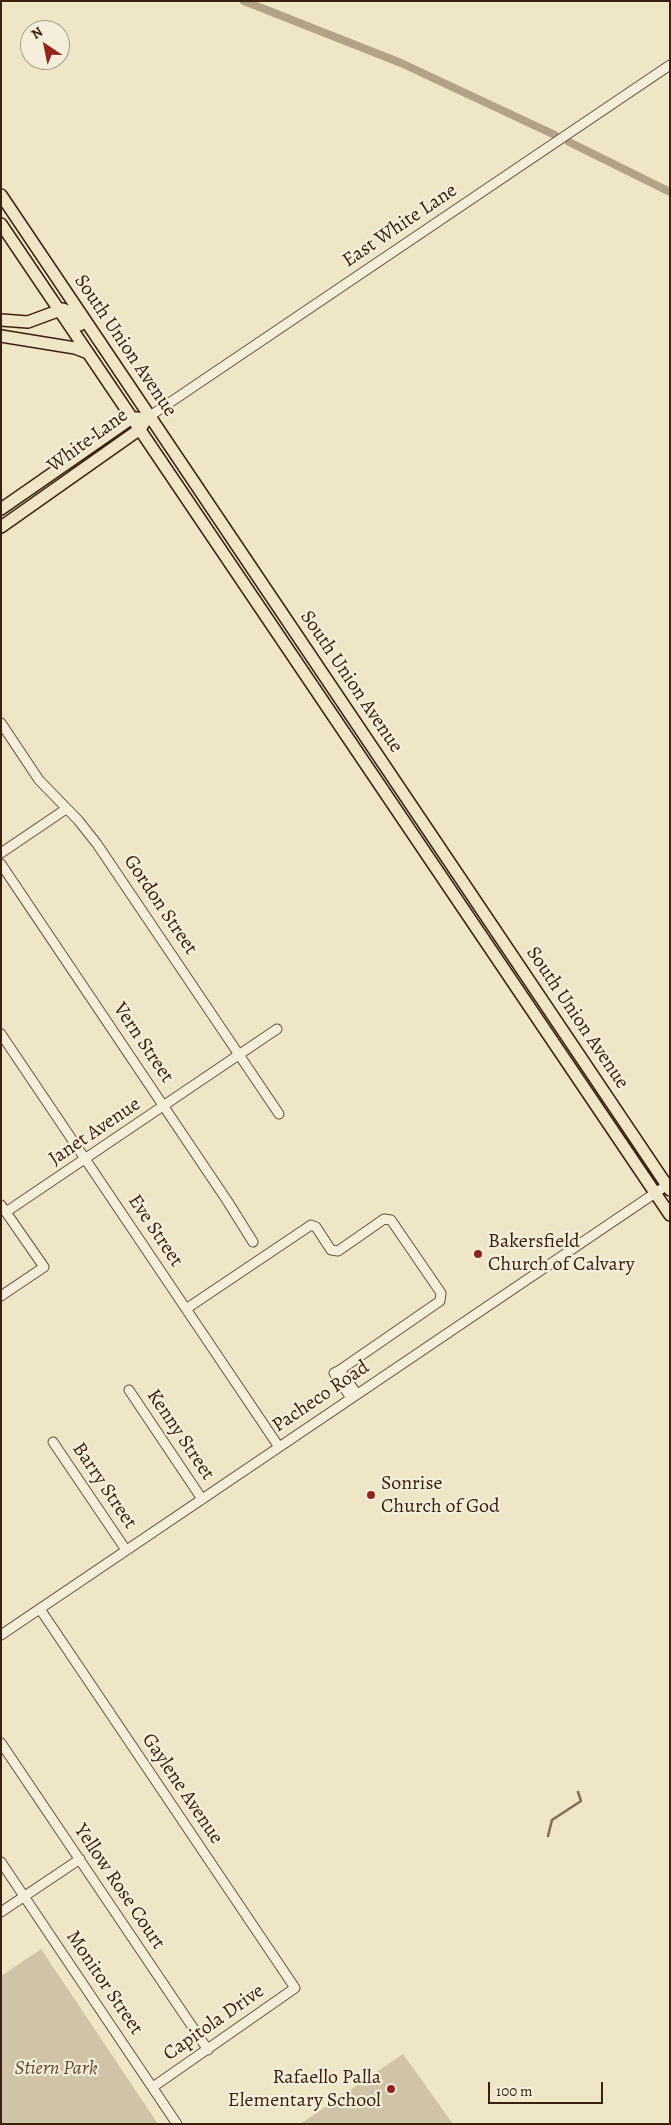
<!DOCTYPE html>
<html>
<head>
<meta charset="utf-8">
<style>
	body { margin:0 }
	#map { position:relative; width:671px; height:2125px; overflow:hidden; background:#efe5c7; font-family:Alegreya,serif }
	canvas { display:block }
	.frame { position:absolute; inset:0; border:2px solid #3a210e; pointer-events:none }
	.north { position:absolute; left:20px; top:20px; width:50px; height:50px; box-sizing:border-box; background:#f5eedb; border:1px solid #aa9c89; border-radius:50%; rotate:326deg; font-size:14px; font-weight:700; line-height:20px; text-align:center; color:#3a210e }
	.north::after { content:''; display:block; margin:auto; width:18px; height:22px; background:#8f2418; clip-path:polygon(50% 0,100% 100%,50% 72%,0 100%) }
	.scale { position:absolute; left:488px; top:2082px; width:115px; height:22px; box-sizing:border-box; border:2px solid #3a210e; border-top:0; padding-left:6px; font-size:15px; line-height:18px; white-space:nowrap; color:#3a210e; -webkit-text-stroke:4px #f5eedb; paint-order:stroke }
</style>
</head>
<body>
<div id="map">
<canvas width="671" height="2125"></canvas>
<div class="frame"></div>
<div class="north">N</div>
<div class="scale">100 m</div>
</div>
<script>
const c = document.querySelector('canvas').getContext('2d');
c.lineJoin = 'round';
function fill(path, color) { c.fillStyle = color; c.fill(path, 'evenodd'); }
function trace(path, color, width, dash) { c.strokeStyle = color; c.lineWidth = width; c.lineCap = dash ? 'butt' : 'round'; c.setLineDash(dash || []); c.stroke(path); }
function drawText(font, color, halo, rows, align = 'center') {
  c.font = font + ' Alegreya,serif'; c.lineWidth = 4.5; c.setLineDash([]); c.textBaseline = 'middle'; c.strokeStyle = halo; c.fillStyle = color; for (const [text, x, y, turn = 0] of rows) {
    c.save(); c.translate(x, y); c.rotate((+turn || 0) * Math.PI / 180); c.textAlign = isNaN(turn) ? turn : align; if (halo) c.strokeText(text, 0, 0); c.fillText(text, 0, 0); c.restore();
  }
}
const green = new Path2D(`
	M 41,1949 L 158,2124 L 1,2124 L 1,1976 Z
	M 403,2054 L 453,2124 L 300,2124 Z`);
const stream = new Path2D(`
	M 548,1836 L 552,1820 L 581,1801 L 578,1792`);
const canal = new Path2D(`
	M 244,1 L 401,63 L 555,135
	M 569,142 L 670,192`);
const minor = new Path2D(`
	M 150,416 L 670,65
	M 1,723 L 39,780 L 78,820 L 97,844 L 279,1114
	M 1,853 L 66,809
	M 1,864 L 228,1202 L 253,1242
	M 1,1034 L 279,1447
	M 1,1205 L 44,1267 L 1,1296
	M 6,1212 L 277,1029
	M 186,1309 L 311,1225 L 316,1227 L 331,1250 L 338,1251 L 384,1219 L 391,1220 L 441,1293 L 440,1301 L 340,1370
	M 129,1390 L 202,1499
	M 351,1398 L 334,1373 L 340,1370 L 357,1394
	M 53,1442 L 126,1550
	M 40,1609 L 295,1988 L 153,2087
	M 1,1635 L 670,1183
	M 1,1743 L 208,2050
	M 1,1862 L 177,2124
	M 1,1912 L 80,1859`);
const major = new Path2D(`
	M 1,195 L 670,1190
	M 1,224 L 670,1215
	M 1,320 L 28,322 L 63,309 L 70,312 L 80,325
	M 1,336 L 75,348 L 88,353
	M 1,509 L 132,418 L 139,418
	M 1,527 L 140,429 L 144,423`);
const markers = [
	[478,1254,5,"#8f2418"],
	[371,1495,5,"#8f2418"],
	[391,2089,5,"#8f2418"]
];
const streetNames = [
	["East White Lane",400,226,-34],
	["South Union Avenue",125,346,56],
	["White Lane",88,441,-36],
	["South Union Avenue",351,682,56],
	["Gordon Street",160,905,56],
	["South Union Avenue",577,1018,56],
	["Vern Street",143,1043,56],
	["Janet Avenue",95,1132,-34],
	["Eve Street",155,1231,56],
	["Pacheco Road",321,1397,-34],
	["Kenny Street",180,1435,56],
	["Barry Street",104,1486,56],
	["Gaylene Avenue",182,1789,56],
	["Yellow Rose Court",119,1887,56],
	["Monitor Street",104,1983,56],
	["Capitola Drive",214,2023,-35]
];
const poiNames = [
	["Bakersfield",488,1242],
	["Church of Calvary",488,1265],
	["Sonrise",381,1484],
	["Church of God",381,1507],
	["Rafaello Palla",381,2078,"right"],
	["Elementary School",381,2101,"right"]
];
const parkNames = [
	["Stiern Park",56,2069]
];
fill(green, '#d0c4a8');
trace(stream, '#816e57', 2.5);
trace(canal, '#b1a288', 8);
trace(minor, '#67523c', 11);
trace(major, '#3a210e', 14);
trace(minor, '#f5eedb', 9);
trace(major, '#efe5c7', 11);
for (const [x, y, r, color] of markers) { const dot = new Path2D(); dot.arc(x, y, r, 0, 2 * Math.PI); c.fillStyle = color; c.fill(dot); trace(dot, '#f5eedb', 2); }
drawText('20px', '#3a210e', '#f5eedb', streetNames);
drawText('20px', '#3a210e', '#f5eedb', poiNames, 'left');
drawText('italic 20px', '#604a34', '#f5eedb', parkNames);
</script>
</body>
</html>
